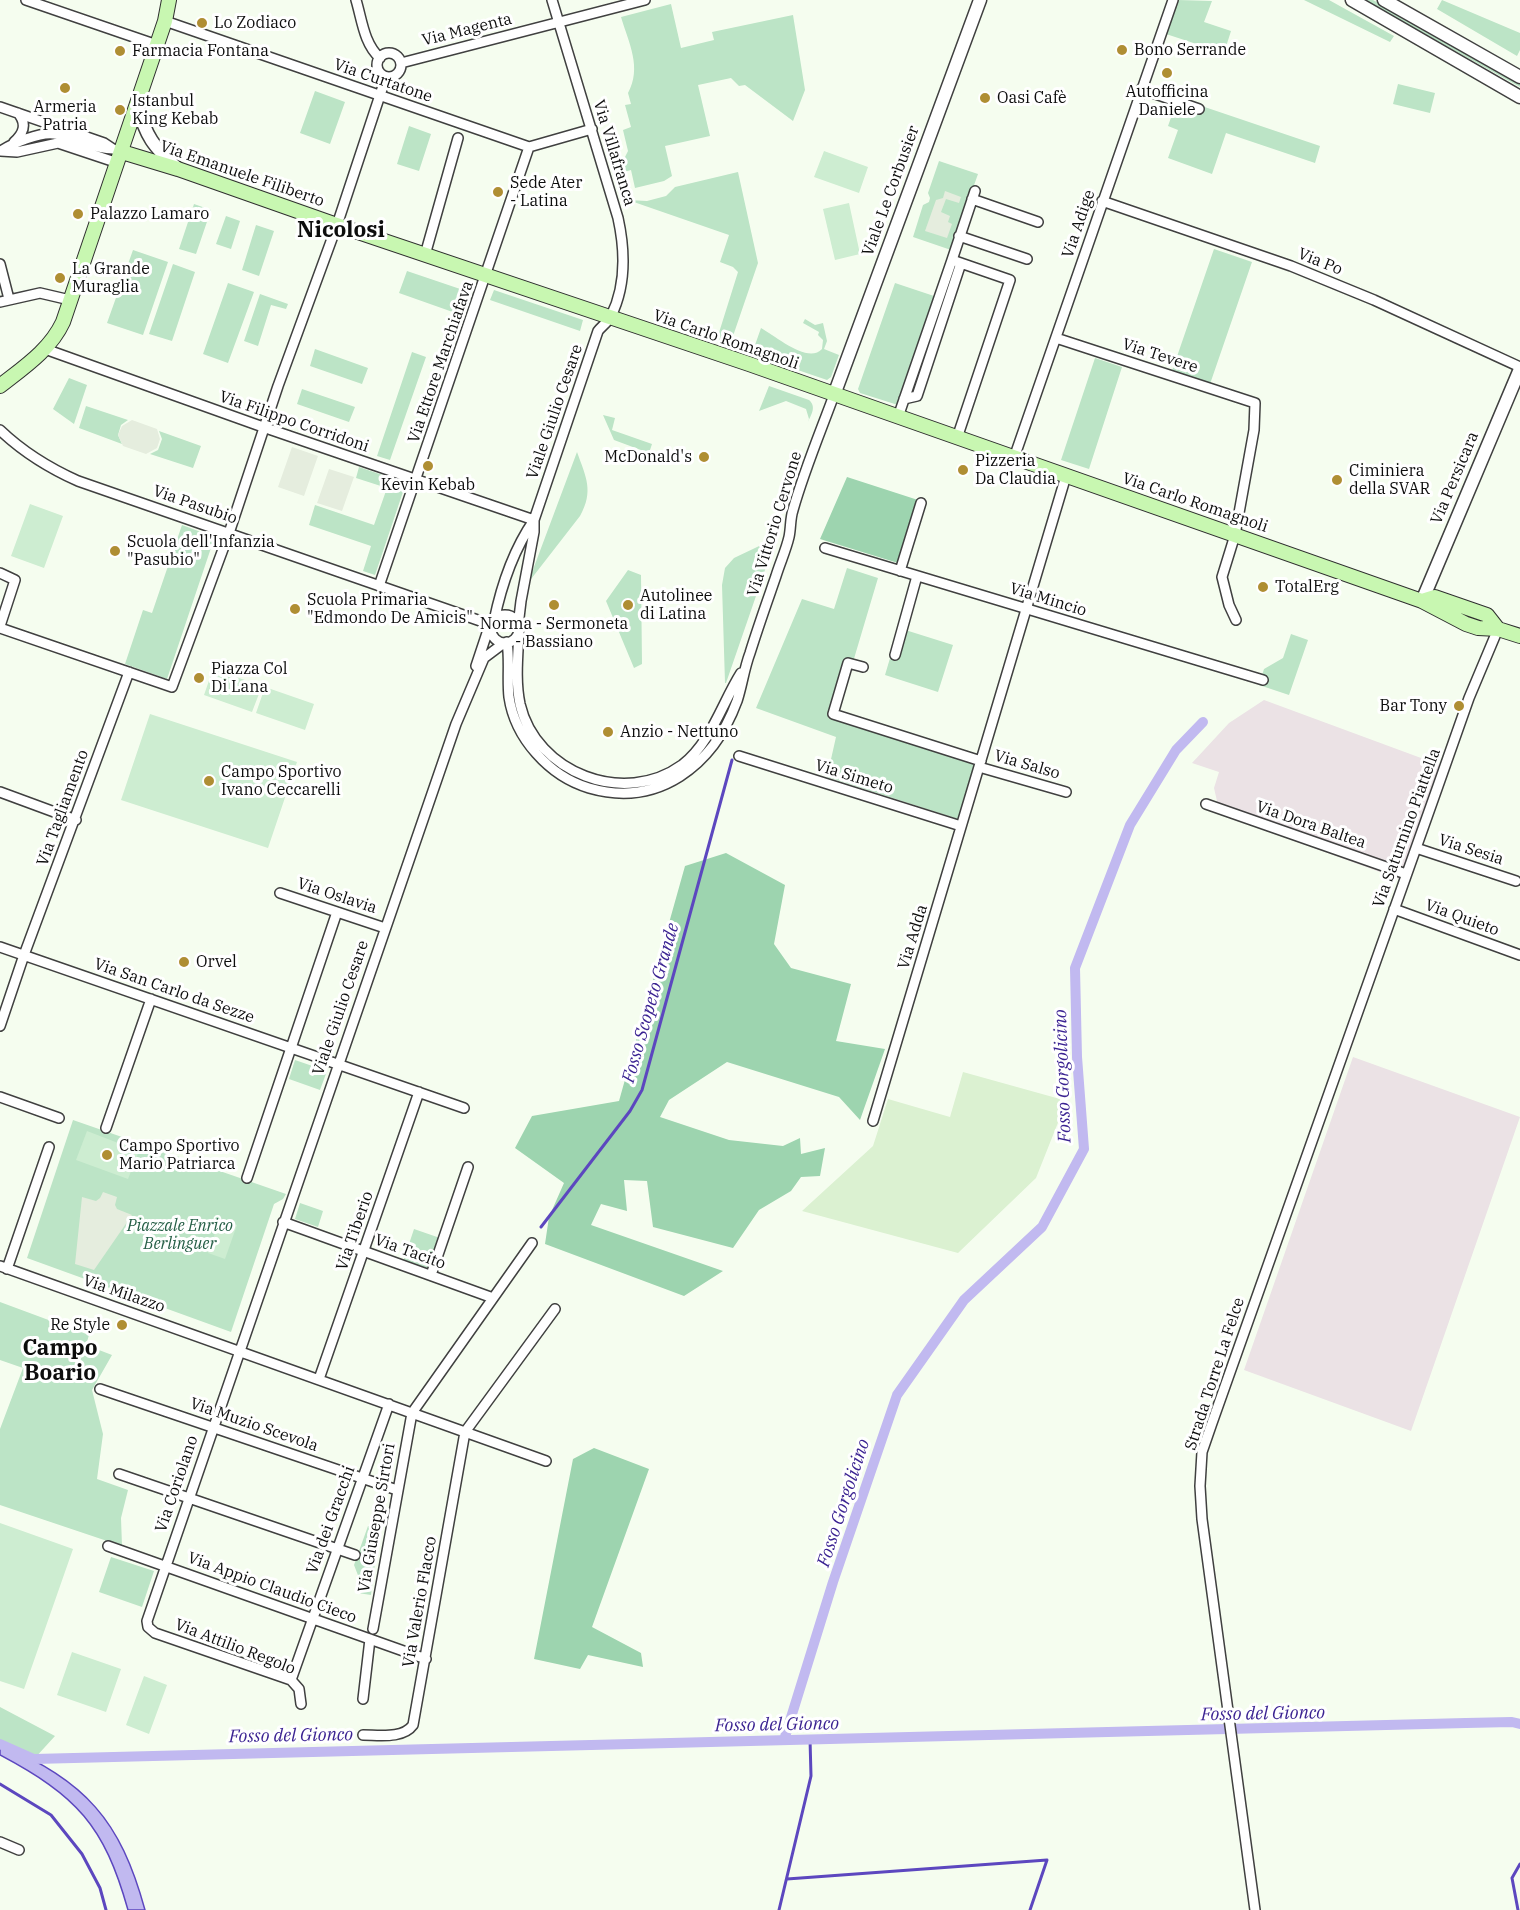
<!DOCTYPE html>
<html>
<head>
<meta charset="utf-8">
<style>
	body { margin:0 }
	canvas { display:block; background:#f5fdef }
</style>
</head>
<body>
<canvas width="1520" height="1910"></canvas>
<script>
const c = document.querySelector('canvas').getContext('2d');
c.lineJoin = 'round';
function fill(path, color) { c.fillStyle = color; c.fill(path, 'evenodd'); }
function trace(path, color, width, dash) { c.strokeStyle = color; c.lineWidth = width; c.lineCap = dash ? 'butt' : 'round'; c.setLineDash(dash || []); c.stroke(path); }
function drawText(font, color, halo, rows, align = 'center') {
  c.font = font + ' "IBM Plex Serif",serif'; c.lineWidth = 6; c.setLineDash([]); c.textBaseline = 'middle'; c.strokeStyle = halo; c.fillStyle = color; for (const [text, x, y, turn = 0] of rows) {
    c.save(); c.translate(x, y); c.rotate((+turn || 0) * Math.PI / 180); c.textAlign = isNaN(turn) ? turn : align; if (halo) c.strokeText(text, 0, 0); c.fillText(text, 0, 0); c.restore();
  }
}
const industrial = new Path2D(`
	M 1264,700 L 1440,765 L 1399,879 L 1220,814 L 1214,788 L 1219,772 L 1192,763 L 1229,723 Z
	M 1353,1057 L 1520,1117 L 1411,1431 L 1244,1370 Z`);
const farmland = new Path2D(`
	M 963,1072 L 1060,1099 L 1061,1115 L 1036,1178 L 958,1253 L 802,1211 L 873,1146 L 888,1099 L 950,1117 Z`);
const green = new Path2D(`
	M 1178,0 L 1212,1 L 1204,22 L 1231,31 L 1224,53 L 1166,34 Z
	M 1304,0 L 1329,0 L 1394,36 L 1390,42 Z
	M 1364,0 L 1373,0 L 1520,82 L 1520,87 Z
	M 1442,0 L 1520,33 L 1520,50 L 1517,56 L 1437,9 Z
	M 671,4 L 681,48 L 714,40 L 712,32 L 793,15 L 805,90 L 793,121 L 745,85 L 739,86 L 731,78 L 698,85 L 710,136 L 665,146 L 672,176 L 664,181 L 635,188 L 631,170 L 624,172 L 621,160 L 624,159 L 628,151 L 623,130 L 631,127 L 625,105 L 631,104 L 628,93 C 642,67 629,44 621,17 Z
	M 1398,84 L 1435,93 L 1430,113 L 1393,104 Z
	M 315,91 L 345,102 L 330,144 L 300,133 Z
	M 1178,98 L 1320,146 L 1315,163 L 1226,133 L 1212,174 L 1168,158 L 1178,130 L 1168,126 Z
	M 409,126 L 431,134 L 419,171 L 397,164 Z
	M 939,161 L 978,174 L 951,250 L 913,237 L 923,205 L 929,202 L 930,198 L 928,193 Z
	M 738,172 L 758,263 L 733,336 L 724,342 L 717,339 L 738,272 L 733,267 L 720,262 L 729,235 L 628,200 L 647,201 L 666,196 L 675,187 Z
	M 194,204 L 211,210 L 196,254 L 179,249 Z
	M 226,216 L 240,221 L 231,249 L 216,244 Z
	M 256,225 L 274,231 L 259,276 L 242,270 Z
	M 1214,249 L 1252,262 L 1210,384 L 1172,371 Z
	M 133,250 L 168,262 L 143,335 L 107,323 Z
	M 173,264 L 195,272 L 172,341 L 149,334 Z
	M 407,271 L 472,293 L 464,316 L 399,293 Z
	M 228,283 L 254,292 L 228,363 L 203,354 Z
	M 895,283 L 934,296 L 898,405 L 860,393 L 858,389 Z
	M 494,290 L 583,320 L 580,331 L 490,300 Z
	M 260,294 L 288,304 L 286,309 L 271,305 L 258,346 L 244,341 Z
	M 805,319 L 815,325 L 823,323 L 827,341 L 824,349 L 839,355 L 831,377 L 827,380 L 754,355 L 751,348 L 755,345 L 761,328 C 777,337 808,364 822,349 L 823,340 L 818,335 L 819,332 L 803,323 Z
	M 315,349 L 368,368 L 362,384 L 310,366 Z
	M 412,352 L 426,357 L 390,460 L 377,456 Z
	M 1095,358 L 1122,367 L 1089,469 L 1061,460 Z
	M 69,378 L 87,385 L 74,424 L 53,409 Z
	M 769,386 L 809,400 C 817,407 811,415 807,424 L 809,419 L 806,409 L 786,401 L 759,411 Z
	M 302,389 L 355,407 L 349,422 L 297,404 Z
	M 86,406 L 128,420 L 121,425 L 118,435 L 122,444 L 79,428 Z
	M 603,415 L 615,418 L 612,430 L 652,444 L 649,453 L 614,440 Z
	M 159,431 L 201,446 L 193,468 L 150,454 L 158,450 L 162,439 Z
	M 577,452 C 586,477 594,491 580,516 L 528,583 Z
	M 359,467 L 406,483 L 375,575 L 363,571 L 371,546 L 309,525 L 315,505 L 374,525 L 387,488 L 356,478 Z
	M 182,525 L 212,536 L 214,539 L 167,679 L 125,664 L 143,610 L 152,613 Z
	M 776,538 L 726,683 L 725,683 L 722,585 L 725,568 L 734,558 Z
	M 847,568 L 878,578 L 853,662 L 844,660 L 828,718 L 978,763 L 961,820 L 827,777 L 836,737 L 756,708 L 802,599 L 834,609 Z
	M 628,570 L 641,575 L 642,664 L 634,668 L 606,601 Z
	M 899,628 L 953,645 L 938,692 L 885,675 Z
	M 1291,634 L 1308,640 L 1289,695 L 1259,685 L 1264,669 L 1283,658 Z
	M 295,1060 L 327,1071 L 320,1090 L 289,1079 Z
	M 73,1120 L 286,1194 L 283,1199 L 274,1204 L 231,1332 L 27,1258 Z
	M 300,1203 L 323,1211 L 318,1227 L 295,1219 Z
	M 414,1229 L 440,1238 L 428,1271 L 403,1262 Z
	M 0,1302 L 89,1335 L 86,1345 L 112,1355 L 92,1390 L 103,1434 L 97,1479 L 128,1490 L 121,1518 L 122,1546 L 0,1505 L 0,1429 L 23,1368 L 0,1360 Z
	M 368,1526 L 379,1530 L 371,1595 L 358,1593 L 361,1583 L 354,1565 Z
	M 111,1557 L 154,1571 L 142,1607 L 99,1592 Z
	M 0,1707 L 55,1736 L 34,1759 L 0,1744 Z`);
const forest = new Path2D(`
	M 847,477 L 918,500 L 898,563 L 820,539 Z
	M 726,853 L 785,885 L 774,944 L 791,968 L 851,984 L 836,1041 L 885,1049 L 860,1120 L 839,1097 L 727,1062 L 669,1100 L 660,1117 L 729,1140 L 783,1146 L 800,1138 L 801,1154 L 825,1148 L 820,1176 L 801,1177 L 791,1191 L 759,1210 L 733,1248 L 653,1227 L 647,1181 L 624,1180 L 627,1211 L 601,1204 L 591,1225 L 723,1271 L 684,1296 L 545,1244 L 549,1217 L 564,1183 L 515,1148 L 532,1116 L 619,1101 L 685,866 Z
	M 594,1448 L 649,1469 L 592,1627 L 641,1653 L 643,1667 L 588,1655 L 580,1669 L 534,1659 L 573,1459 Z`);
const pitch = new Path2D(`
	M 824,151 L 868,167 L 859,193 L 814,177 Z
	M 849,203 L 860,254 L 835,260 L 823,209 Z
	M 30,504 L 63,516 L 44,568 L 11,556 Z
	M 213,669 L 262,686 L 252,712 L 204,695 Z
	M 265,687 L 314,704 L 305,730 L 256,713 Z
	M 150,714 L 297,762 L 268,848 L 121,800 Z
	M 87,1131 L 139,1151 L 128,1179 L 76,1160 Z
	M 220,1219 L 237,1225 L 225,1259 L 208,1253 Z
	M 0,1523 L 73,1549 L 24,1689 L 0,1681 Z
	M 72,1652 L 121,1669 L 106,1712 L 57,1695 Z
	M 144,1676 L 167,1685 L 149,1734 L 126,1725 Z`);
const plaza = new Path2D(`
	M 945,191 L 961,197 L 959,203 L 946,199 L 941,212 L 950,216 L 948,222 L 952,224 L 947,238 L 925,231 L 936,200 L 943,198 Z
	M 132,420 L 157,429 L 160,439 L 157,448 L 146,454 L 123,446 L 118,435 L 122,426 Z
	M 292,447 L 318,456 L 304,496 L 278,487 Z
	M 329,469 L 354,477 L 342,511 L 317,503 Z
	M 103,1192 L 117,1197 L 115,1205 L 117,1209 L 132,1215 L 94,1270 L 75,1264 L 82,1197 L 96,1201 L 100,1198 Z`);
const water = new Path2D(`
	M 0,1744 C 86,1782 120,1819 145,1910 L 128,1910 C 104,1825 77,1796 0,1755 Z`);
const stream = new Path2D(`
	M 541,1227 L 630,1111 L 642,1090 L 732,760
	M 0,1784 L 51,1815 L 82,1854 L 100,1888 L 106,1910
	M 787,1879 L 1047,1860 L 1030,1910
	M 779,1910 L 811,1776 L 810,1739
	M 1518,1910 L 1512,1878 L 1520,1864`);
const canal = new Path2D(`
	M 784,1740 L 833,1582 L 897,1395 L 964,1300 L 1042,1227 L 1084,1149 L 1077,1057 L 1075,968 L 1130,825 L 1176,750 L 1203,722
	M 0,1744 L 36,1760
	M 34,1759 L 1466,1723 L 1512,1722 L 1520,1724`);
const minor = new Path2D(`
	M 26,0 L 157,45
	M 356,0 C 362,20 364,44 380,58
	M 165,21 L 529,147 L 592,129
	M377 65a12 12 0 1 1 24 0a12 12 0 1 1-24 0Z
	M 401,63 L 645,0
	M 1141,89 L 1199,109
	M 0,107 L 104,143 L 113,149 L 122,152
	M 14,142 C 24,133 27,124 18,113
	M 0,151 L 17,152 L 58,143 L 118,163
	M 1,151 C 13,143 40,132 54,134 C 75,136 92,149 113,149
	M 972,199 L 1038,222
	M 1102,201 L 1291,266 L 1374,300 L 1520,367
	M 959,236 L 1027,259
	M 425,255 L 458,138
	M 952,260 L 975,191
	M 0,264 L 9,299
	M 0,302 L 40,293 L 70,300
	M 1056,338 L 1255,403 L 1254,430 L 1235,535 L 1222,577 L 1229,605 L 1236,620
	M 45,349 L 263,427 L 534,520
	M 904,399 L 917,396 L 961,263
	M 898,417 L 952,260 L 1010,280 L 957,438
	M 0,430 C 23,452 49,468 78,481 L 492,625
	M 1014,458 L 1173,0
	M 825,548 L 1263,680
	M 900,571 L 921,503
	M 0,573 L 15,580 L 0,626
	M 379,586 L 529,147
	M491 629a14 14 0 1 1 28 0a14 14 0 1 1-28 0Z
	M 494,621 C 501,587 514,549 534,520 L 598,331 C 602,326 608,322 611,316 C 626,286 625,250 618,218 L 552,0
	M 518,626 L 521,601 L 534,532 L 534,520
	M 0,628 L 172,687 L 229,533 L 278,386 L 337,225 L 386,77
	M 519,631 C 518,655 515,680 520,704 C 536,773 624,807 682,765 C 711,743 722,703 741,673
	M 507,642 C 510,660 507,679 509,697 C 515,738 549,776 589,788 C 658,808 713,766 737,701 C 742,686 744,669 750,653 C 758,627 767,602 776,576 C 780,563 786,550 789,537 C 791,528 790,519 793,510 C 804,471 820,433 834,395
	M 895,655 L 917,576
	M 476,666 L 487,633 L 491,629
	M 863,667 L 848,663 L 833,714 L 981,761
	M 739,756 L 961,826
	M 979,767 L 1066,792
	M 0,792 L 76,820
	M 1206,804 L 1406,874
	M 1416,848 L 1516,881
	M 280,893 L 385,928
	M 1394,909 L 1520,955
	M 0,947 L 464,1108
	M 0,1026 L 24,955 L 129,672
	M 0,1097 L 59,1118
	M 873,1121 L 1066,476
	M 106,1128 L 151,999
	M 247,1178 L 337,912
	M 283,1222 L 493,1298
	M 0,1266 L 546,1461
	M 7,1269 L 49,1147
	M 431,1275 L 468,1167
	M 319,1379 L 419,1092
	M 100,1389 L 397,1490
	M 119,1474 L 355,1555
	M 108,1546 L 426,1659
	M 373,1629 L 412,1413 L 532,1243
	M 291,1680 L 389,1404
	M 363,1699 L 370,1639
	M 301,1704 L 299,1689 L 291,1680 L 155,1633 L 148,1627 L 147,1621 L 456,724 L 484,658 L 504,643
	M 363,1735 C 379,1735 403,1739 413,1725 L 465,1432 L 555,1309
	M 0,1842 L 19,1850
	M 1255,1910 L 1202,1519 L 1200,1486 L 1202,1452 L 1212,1423 L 1438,786 L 1469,698 L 1498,629`);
const tertiary = new Path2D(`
	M 1352,0 L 1520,97
	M 1384,0 L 1520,77
	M 137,104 C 146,137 153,146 178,169
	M 834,395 L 980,0
	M 1422,601 L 1520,369`);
const secondary = new Path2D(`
	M 122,152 L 178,169 L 337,225 L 749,364 L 1422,601 L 1466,624 L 1478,628 L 1498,629 L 1520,636
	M 0,386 C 24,367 50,350 63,322 L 165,21 L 169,0
	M 1422,601 L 1435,597 L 1487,615 L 1498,629`);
const markers = [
	[202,23,6,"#af8e33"],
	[1122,50,6,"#af8e33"],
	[120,51,6,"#af8e33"],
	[1167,73,6,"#af8e33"],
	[65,88,6,"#af8e33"],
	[985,98,6,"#af8e33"],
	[120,110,6,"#af8e33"],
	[498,192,6,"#af8e33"],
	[78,214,6,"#af8e33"],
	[60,278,6,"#af8e33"],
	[704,457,6,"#af8e33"],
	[428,466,6,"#af8e33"],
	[963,470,6,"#af8e33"],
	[1337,480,6,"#af8e33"],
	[115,551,6,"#af8e33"],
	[1263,587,6,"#af8e33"],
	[554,605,6,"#af8e33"],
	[628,605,6,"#af8e33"],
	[295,609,6,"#af8e33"],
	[199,678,6,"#af8e33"],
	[1459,706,6,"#af8e33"],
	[608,732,6,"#af8e33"],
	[209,781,6,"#af8e33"],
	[184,962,6,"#af8e33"],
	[107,1155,6,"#af8e33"],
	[122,1325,6,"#af8e33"]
];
const poiNames = [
	["Lo Zodiaco",214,23],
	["Bono Serrande",1134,50],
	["Farmacia Fontana",132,51],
	["Autofficina",1167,92,"center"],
	["Daniele",1167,110,"center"],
	["Oasi Cafè",997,98],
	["Istanbul",132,101],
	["King Kebab",132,119],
	["Armeria",65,107,"center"],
	["Patria",65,125,"center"],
	["Sede Ater",510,183],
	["- Latina",510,201],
	["Palazzo Lamaro",90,214],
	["La Grande",72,269],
	["Muraglia",72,287],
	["McDonald's",692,457,"right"],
	["Pizzeria",975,461],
	["Da Claudia",975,479],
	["Ciminiera",1349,471],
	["della SVAR",1349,489],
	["Kevin Kebab",428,485,"center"],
	["Scuola dell'Infanzia",127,542],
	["\"Pasubio\"",127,560],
	["TotalErg",1275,587],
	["Autolinee",640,596],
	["di Latina",640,614],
	["Scuola Primaria",307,600],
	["\"Edmondo De Amicis\"",307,618],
	["Norma - Sermoneta",554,624,"center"],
	["- Bassiano",554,642,"center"],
	["Piazza Col",211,669],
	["Di Lana",211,687],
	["Bar Tony",1447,706,"right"],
	["Anzio - Nettuno",620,732],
	["Campo Sportivo",221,772],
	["Ivano Ceccarelli",221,790],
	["Orvel",196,962],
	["Campo Sportivo",119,1146],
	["Mario Patriarca",119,1164],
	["Re Style",110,1325,"right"]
];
const streetNames = [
	["Via Magenta",467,30,-14],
	["Via Curtatone",383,81,19],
	["Via Villafranca",614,153,73],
	["Via Emanuele Filiberto",242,174,19],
	["Viale Le Corbusier",891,191,-70],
	["Via Adige",1079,224,-71],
	["Via Po",1320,262,22],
	["Via Carlo Romagnoli",726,340,19],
	["Via Tevere",1160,356,18],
	["Via Ettore Marchiafava",441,362,-71],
	["Viale Giulio Cesare",555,412,-71],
	["Via Filippo Corridoni",294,422,19],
	["Via Persicara",1455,478,-67],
	["Via Carlo Romagnoli",1195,503,19],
	["Via Pasubio",195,505,19],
	["Via Vittorio Cervone",775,524,-73],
	["Via Mincio",1048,600,17],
	["Via Salso",1027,765,16],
	["Via Simeto",854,777,17],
	["Via Tagliamento",63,808,-70],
	["Via Dora Baltea",1311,825,19],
	["Via Saturnino Piattella",1407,828,-70],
	["Via Sesia",1471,850,18],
	["Via Oslavia",337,896,18],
	["Via Quieto",1462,918,20],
	["Via Adda",913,937,-73],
	["Via San Carlo da Sezze",174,991,19],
	["Viale Giulio Cesare",341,1008,-71],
	["Via Tiberio",355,1231,-71],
	["Via Tacito",410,1252,20],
	["Via Milazzo",124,1294,19],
	["Strada Torre La Felce",1215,1374,-72],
	["Via Muzio Scevola",254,1425,19],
	["Via Coriolano",177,1484,-71],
	["Via Giuseppe Sirtori",377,1518,-80],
	["Via dei Gracchi",331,1520,-70],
	["Via Appio Claudio Cieco",272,1588,20],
	["Via Valerio Flacco",420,1602,-80],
	["Via Attilio Regolo",235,1647,21]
];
const parkNames = [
	["Piazzale Enrico",180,1226],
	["Berlinguer",180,1244]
];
const waterNames = [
	["Fosso Scopeto Grande",651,1003,-74],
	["Fosso Gorgolicino",1063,1076,-92],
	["Fosso Gorgolicino",844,1503,-72],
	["Fosso del Gionco",1263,1714,-1],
	["Fosso del Gionco",777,1725,-1],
	["Fosso del Gionco",291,1736,-1]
];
const districtNames = [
	["Nicolosi",341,231],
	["Campo",60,1349],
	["Boario",60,1374]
];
fill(industrial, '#ebe2e5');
fill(farmland, '#dbf1d1');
fill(green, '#bce4c6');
fill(forest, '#9dd4af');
fill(pitch, '#cdedd1');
fill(plaza, '#e5edde');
fill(water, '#c1b9f0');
trace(water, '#5c47bf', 1.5);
trace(stream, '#5c47bf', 3);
trace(canal, '#c1b9f0', 10);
trace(minor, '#404040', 12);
trace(tertiary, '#404040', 15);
trace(secondary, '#2f2f2f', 16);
trace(minor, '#fff', 9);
trace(tertiary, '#fff', 12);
trace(secondary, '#c8f7b1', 14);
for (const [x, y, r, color] of markers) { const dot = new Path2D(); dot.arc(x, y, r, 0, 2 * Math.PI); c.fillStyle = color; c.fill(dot); trace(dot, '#fff', 2); }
drawText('16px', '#0d0d0d', '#fff', poiNames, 'left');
drawText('16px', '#0d0d0d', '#fff', streetNames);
drawText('italic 16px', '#245e45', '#fff', parkNames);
drawText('italic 18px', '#3b2392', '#fff', waterNames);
drawText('bold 22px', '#0d0d0d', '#fff', districtNames);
</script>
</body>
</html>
